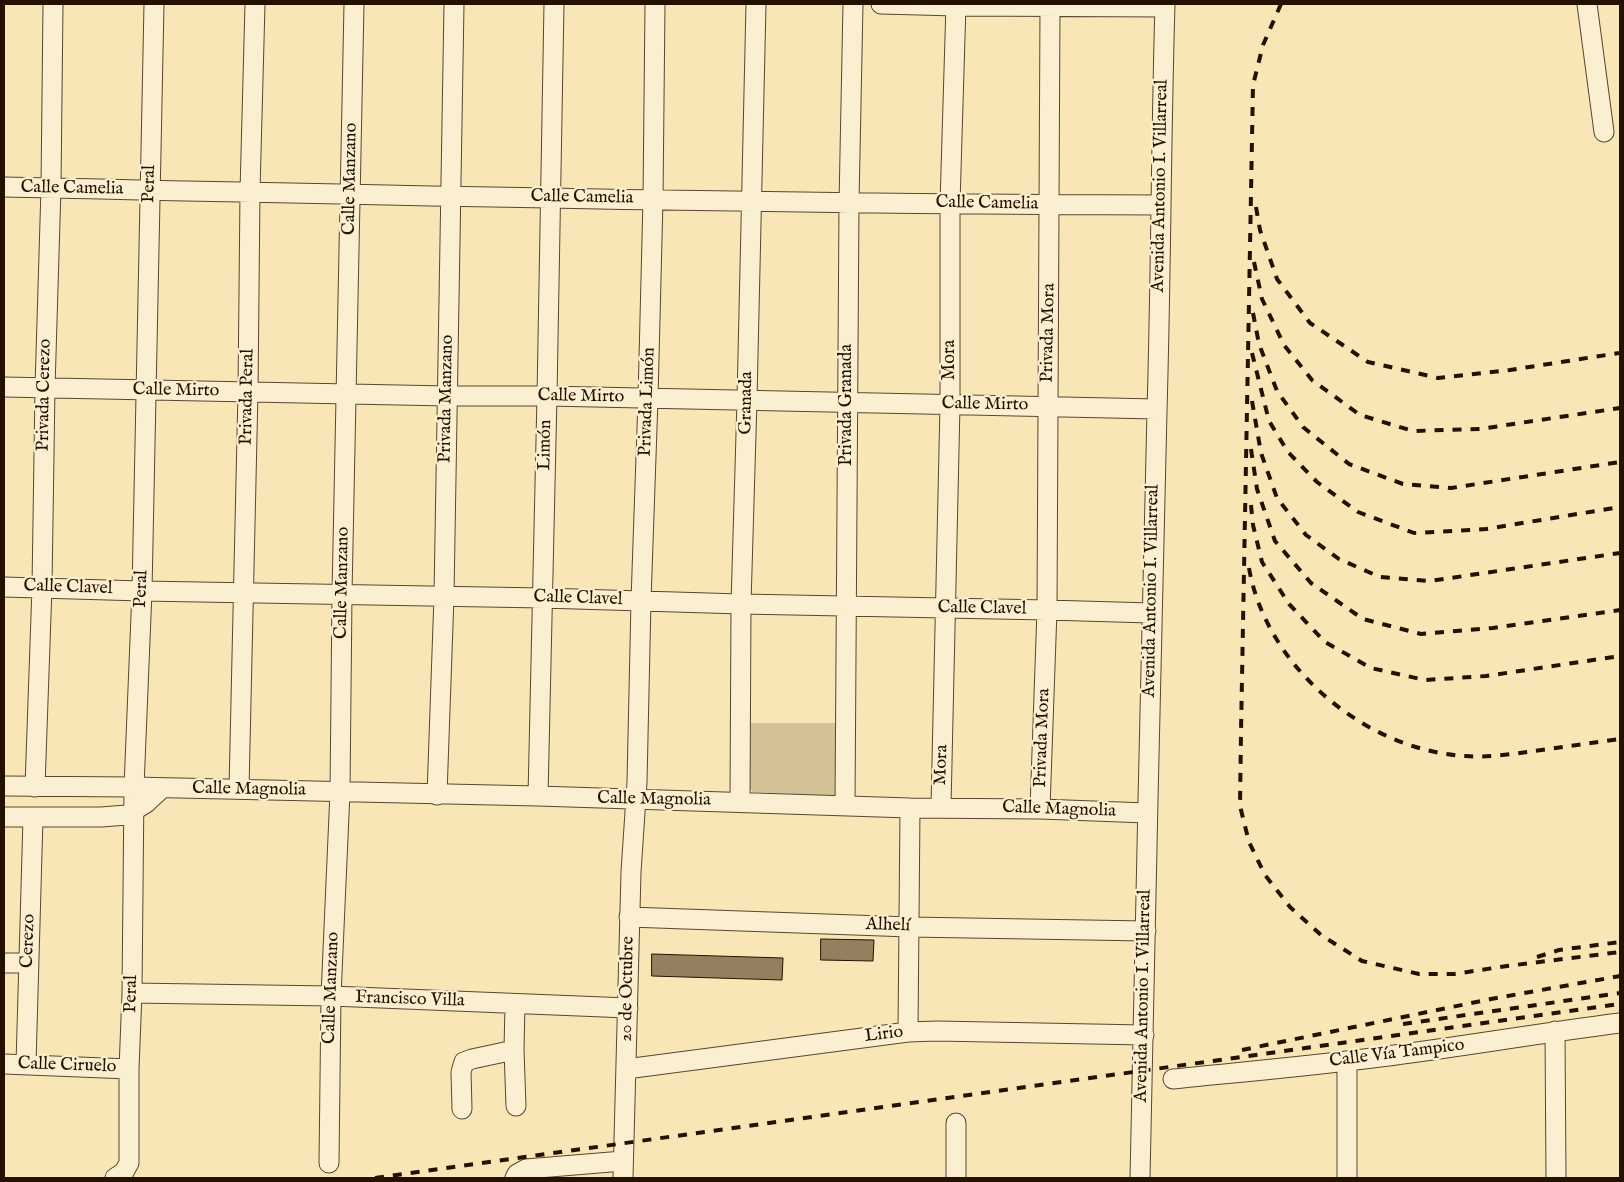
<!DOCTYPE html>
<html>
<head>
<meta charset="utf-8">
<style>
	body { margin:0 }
	#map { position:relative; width:1624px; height:1182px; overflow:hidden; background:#f8e6b6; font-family:"IM FELL English",serif }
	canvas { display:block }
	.frame { position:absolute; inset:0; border:5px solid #251100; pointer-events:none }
</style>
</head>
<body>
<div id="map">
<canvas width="1624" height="1182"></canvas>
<div class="frame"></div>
</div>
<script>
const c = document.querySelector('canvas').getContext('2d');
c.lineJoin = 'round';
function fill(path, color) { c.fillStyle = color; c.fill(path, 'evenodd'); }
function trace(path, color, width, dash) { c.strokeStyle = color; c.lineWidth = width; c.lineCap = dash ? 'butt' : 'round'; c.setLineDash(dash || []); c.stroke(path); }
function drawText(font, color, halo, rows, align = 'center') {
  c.font = font + ' "IM FELL English",serif'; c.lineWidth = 4.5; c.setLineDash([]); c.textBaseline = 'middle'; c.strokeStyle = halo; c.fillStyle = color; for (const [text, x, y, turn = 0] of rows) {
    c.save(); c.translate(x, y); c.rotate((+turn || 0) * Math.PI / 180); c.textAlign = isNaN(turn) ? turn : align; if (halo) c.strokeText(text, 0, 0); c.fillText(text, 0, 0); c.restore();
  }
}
const green = new Path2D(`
	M 750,723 L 839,723 L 837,791 L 835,796 L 753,792 L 749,788 Z`);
const building = new Path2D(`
	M 821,939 L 874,940 L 873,961 L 821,960 Z
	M 652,954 L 783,958 L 782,980 L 652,976 Z`);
const minor = new Path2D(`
	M 881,4 L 956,6 L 1165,7
	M 1587,4 L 1604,132
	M 4,187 C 389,195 775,204 1161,205
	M 4,387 L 448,396 L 547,396 L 1157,409
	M 4,587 L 142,591 L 543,598 L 741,604 L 1047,610 L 1151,613
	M 4,786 L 134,787 L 538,796 L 910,808 L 1040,809 L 1147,813
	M 35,787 L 42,587 L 45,388 L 51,188 L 53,4
	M 239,789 L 248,392 L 250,191 L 255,4
	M 437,795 L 444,596 L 454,4
	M 538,796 L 547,396 L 554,4
	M 740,802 L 741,604 L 747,400 L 756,4
	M 845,806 L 849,203 L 853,4
	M 941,807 L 950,405 L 950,204 L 956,4
	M 1040,809 L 1047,610 L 1050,6
	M 4,817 L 101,817 L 127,815 L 146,803 L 161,789
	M 629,917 L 910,927 L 1146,931
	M 4,963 L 29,963
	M 132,993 L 331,996 L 628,1008
	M 1555,1031 L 1556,1178
	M 908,1032 L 910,808
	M 514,1050 L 516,1106
	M 4,1064 L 129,1069
	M 26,1064 L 33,818
	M 626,1069 L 908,1032 L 937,1031 L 1144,1035
	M 1173,1079 C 1242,1072 1311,1066 1380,1057 C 1460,1047 1540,1033 1620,1023
	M 462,1109 L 461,1072 L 464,1062 L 472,1059 L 514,1050 L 515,1004
	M 329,1163 L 331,996 L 340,792 L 342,594 L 354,4
	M 115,1178 L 124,1172 L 129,1163 L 129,1069 L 132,993 L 134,787 L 142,591 L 154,4
	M 515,1178 L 517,1174 L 526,1169 L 623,1161
	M 623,1178 L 631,872 L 637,782 L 641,601 L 648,399 L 653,199 L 655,4
	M 956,1178 L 956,1123
	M 1140,1178 C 1145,922 1151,667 1157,411 C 1161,275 1161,139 1165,4
	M 1347,1178 L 1347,1061`);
const rail = new Path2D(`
	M 1281,4 L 1263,45 L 1253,85 L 1241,732 L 1240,806 L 1249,842 L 1265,875 L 1290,907 L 1321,935 L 1362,961 L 1419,974 L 1454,974 L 1507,966 L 1620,952
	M 1256,207 L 1260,230 L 1277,279 L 1310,323 L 1368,362 L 1438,378 L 1510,370 L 1619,353
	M 1254,262 L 1262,299 L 1284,345 L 1312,380 L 1360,415 L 1413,431 L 1480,429 L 1620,408
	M 1253,313 L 1259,344 L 1277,391 L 1303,427 L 1349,464 L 1403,484 L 1451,488 L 1620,462
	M 1252,353 L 1269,421 L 1288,452 L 1317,482 L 1358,512 L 1414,533 L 1486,529 L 1620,507
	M 1252,401 L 1261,453 L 1277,498 L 1306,535 L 1339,559 L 1380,577 L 1430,581 L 1620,553
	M 1251,449 L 1257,489 L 1275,541 L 1311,583 L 1363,619 L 1421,634 L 1493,628 L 1620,610
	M 1251,505 L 1253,525 L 1262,562 L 1289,604 L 1325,642 L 1371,668 L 1425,680 L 1486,676 L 1620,656
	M 1249,568 C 1266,667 1366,751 1466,756 C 1488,758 1512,754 1534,751 C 1563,747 1591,743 1620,739
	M 1537,957 L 1559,950 L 1620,942
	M 1403,1024 L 1620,993
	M 1242,1050 L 1491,999 L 1620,976
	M 375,1178 L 1620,1004`);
const streetNames = [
	["Calle Manzano",351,179,-89],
	["Peral",150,184,-89],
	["Avenida Antonio I. Villarreal",1161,186,-89],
	["Calle Camelia",72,189,1],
	["Calle Camelia",582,198,1],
	["Calle Camelia",987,204,1],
	["Privada Mora",1049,333,-89],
	["Mora",950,360,-90],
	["Calle Mirto",176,391,1],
	["Privada Cerezo",45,395,-89],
	["Privada Peral",248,397,-89],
	["Calle Mirto",581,397,1],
	["Privada Manzano",447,399,-89],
	["Privada Limón",648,402,-88],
	["Granada",747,403,-89],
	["Privada Granada",847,405,-90],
	["Calle Mirto",985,405,1],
	["Limón",546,445,-89],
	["Calle Manzano",343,583,-89],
	["Calle Clavel",68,588,2],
	["Peral",142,589,-88],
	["Avenida Antonio I. Villarreal",1152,591,-89],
	["Calle Clavel",578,599,2],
	["Calle Clavel",982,609,1],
	["Privada Mora",1043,738,-88],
	["Mora",942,765,-88],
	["Calle Magnolia",249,790,1],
	["Calle Magnolia",654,800,1],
	["Calle Magnolia",1059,810,2],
	["Alhelí",888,926,2],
	["Cerezo",29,941,-88],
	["Calle Manzano",332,988,-88],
	["20 de Octubre",628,989,-89],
	["Peral",132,994,-89],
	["Avenida Antonio I. Villarreal",1144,996,-89],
	["Francisco Villa",410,1000,2],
	["Lirio",884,1035,-7],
	["Calle Vía Tampico",1397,1054,-7],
	["Calle Ciruelo",67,1066,2]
];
fill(green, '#d4c297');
fill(building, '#93805f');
trace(building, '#251100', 1);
trace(minor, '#5a462e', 21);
trace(minor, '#faefd0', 19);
trace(rail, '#251100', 4, [9, 9]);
drawText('18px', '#251100', '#faefd0', streetNames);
</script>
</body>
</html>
